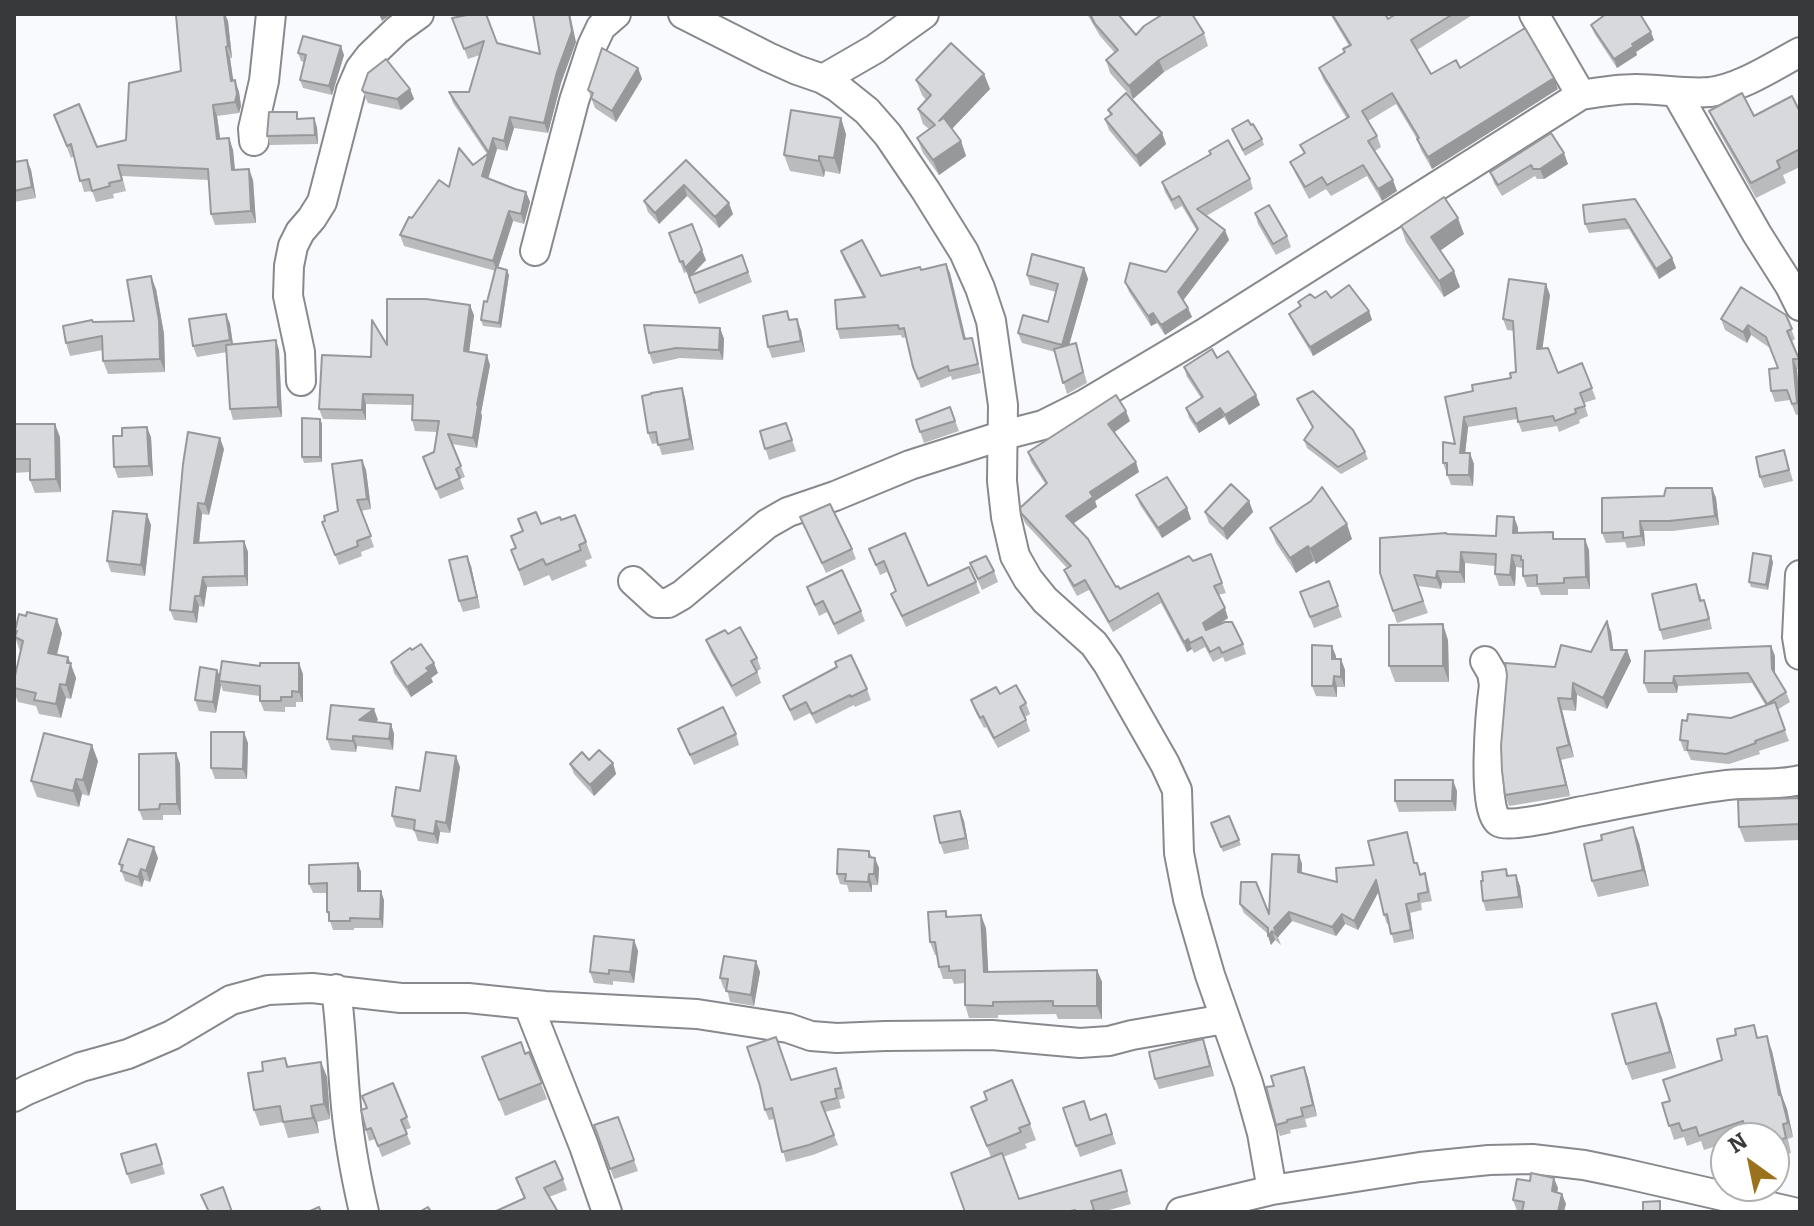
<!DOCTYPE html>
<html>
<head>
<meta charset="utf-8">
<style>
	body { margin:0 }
	#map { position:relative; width:1814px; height:1226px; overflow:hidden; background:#f8fafd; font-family:Bitter,serif }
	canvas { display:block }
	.frame { position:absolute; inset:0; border:16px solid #38393a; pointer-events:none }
	.north { position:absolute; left:1710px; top:1122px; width:80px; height:80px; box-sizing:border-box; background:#fff; border:2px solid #afb0b0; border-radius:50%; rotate:327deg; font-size:22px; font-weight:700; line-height:32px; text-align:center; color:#38393a }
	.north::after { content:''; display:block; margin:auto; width:28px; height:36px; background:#9a721e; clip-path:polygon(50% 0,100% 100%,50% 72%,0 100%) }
</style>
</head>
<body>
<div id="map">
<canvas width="1814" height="1226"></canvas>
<div class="frame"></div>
<div class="north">N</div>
</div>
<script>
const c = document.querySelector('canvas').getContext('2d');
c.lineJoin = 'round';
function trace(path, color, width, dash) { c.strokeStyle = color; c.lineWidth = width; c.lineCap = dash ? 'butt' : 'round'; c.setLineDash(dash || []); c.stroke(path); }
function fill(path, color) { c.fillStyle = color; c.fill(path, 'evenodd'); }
const minor = new Path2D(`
	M 683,14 L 768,57 L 797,70 L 823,79 L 837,87 L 867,111 L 888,135 L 926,191 L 964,252 L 980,288 L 991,321 L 1003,405 L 1002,481 L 1006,517 L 1015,556 L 1028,579 L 1045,600 L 1094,644 L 1108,664 L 1165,764 L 1177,790 L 1179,853 L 1188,899 L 1210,975 L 1248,1083 L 1262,1133 L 1272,1190
	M 1534,14 L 1581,95
	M 823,79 L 875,49 L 924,14
	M 1676,92 L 1757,234 L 1790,286 L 1800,306
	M 254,141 L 253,129 L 264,81 L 271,14
	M 535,251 L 574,101 L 592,46 L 601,27 L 616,14
	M 301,381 L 300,352 L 288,296 L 289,266 L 293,246 L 300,232 L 312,218 L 322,202 L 351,90 L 360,69 L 370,56 L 397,30 L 419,14
	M 1800,575 L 1797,637 L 1800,655
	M 633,581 L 657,603 L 668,603 L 682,595 L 767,524 L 788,512 L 835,496 L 910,465 L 1004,435 L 1043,425 L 1085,404 L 1203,334 L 1581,95 C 1599,92 1617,89 1636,89 C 1660,89 1685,94 1710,92 C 1741,88 1772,67 1800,52
	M 1485,661 L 1492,673 L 1494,685 C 1491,707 1481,810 1499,822 C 1508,828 1564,815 1577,812 C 1627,803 1676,791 1727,785 C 1751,782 1777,786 1800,780
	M 336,989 C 341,1025 342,1060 345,1095 C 348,1135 355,1173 364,1212
	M 528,1004 L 584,1146 L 607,1212
	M 14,1097 L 27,1090 L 81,1067 L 128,1054 L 172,1035 L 231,1000 L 268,990 L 312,988 L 401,998 L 468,998 L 545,1006 L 697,1014 L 788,1028 L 811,1036 L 837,1038 L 885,1036 L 992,1035 L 1080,1043 L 1109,1041 L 1132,1035 L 1225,1019
	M 1181,1212 L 1272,1190 L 1420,1167 L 1489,1160 L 1532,1159 L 1584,1165 L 1623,1173 L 1793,1212`);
const wall = new Path2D(`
	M 1087,14 L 1118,14 L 1136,35 L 1204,33 L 1208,46 L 1164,72 L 1133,99 L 1110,73 L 1106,60 L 1115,53 L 1100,36 Z
	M 1330,14 L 1388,19 L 1396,14 L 1474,14 L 1417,50 L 1431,74 L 1460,68 L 1558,89 L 1432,169 L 1421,150 L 1417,139 L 1396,104 L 1368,121 L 1377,136 L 1381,147 L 1375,151 L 1397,191 L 1382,201 L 1367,176 L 1331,196 L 1326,189 L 1309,199 L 1295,173 L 1290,162 L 1304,154 L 1300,145 L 1347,119 L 1323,79 L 1319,68 L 1344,53 L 1349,46 Z
	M 1604,14 L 1640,14 L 1654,40 L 1636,52 L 1637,55 L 1617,68 L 1594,33 L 1591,25 L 1604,15 Z
	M 452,18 L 497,43 L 540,54 L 576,42 L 561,83 L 548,133 L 514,128 L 507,151 L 497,149 L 488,178 L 515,189 L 526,192 L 530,202 L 524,224 L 513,221 L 498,268 L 509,275 L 501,328 L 483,326 L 481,320 L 496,271 L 404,246 L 400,235 L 412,218 L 473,165 L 487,154 L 453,103 L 449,92 L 469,92 L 480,55 L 468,59 Z
	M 228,21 L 232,58 L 230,58 L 233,80 L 239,92 L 241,106 L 239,113 L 217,116 L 220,139 L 229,138 L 233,150 L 235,170 L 253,180 L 256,223 L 215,225 L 211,214 L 209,180 L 122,176 L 126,191 L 113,194 L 114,198 L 96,202 L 92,191 L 84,192 L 74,156 L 71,158 L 54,115 L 97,147 L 126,140 L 181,71 Z
	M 298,53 L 344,55 L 332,95 L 303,88 L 300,80 L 304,62 L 301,61 Z
	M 638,68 L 642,79 L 616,122 L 595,108 L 588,90 Z
	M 984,74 L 990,89 L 952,129 L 961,141 L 966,156 L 939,175 L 923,153 L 917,138 L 929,129 L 923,124 L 918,109 L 926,100 L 922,95 L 916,80 Z
	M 410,89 L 414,99 L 401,110 L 368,103 L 362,90 Z
	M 1108,110 L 1162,133 L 1166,144 L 1140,167 L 1109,130 L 1105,119 L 1110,115 Z
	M 1709,111 L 1754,116 L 1800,112 L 1800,167 L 1783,175 L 1786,183 L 1756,198 L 1715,125 Z
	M 1251,125 L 1262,139 L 1264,145 L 1245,156 L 1232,129 Z
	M 317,127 L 318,144 L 270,145 L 267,136 Z
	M 1551,133 L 1568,164 L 1544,179 L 1537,179 L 1535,176 L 1502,196 L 1494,183 L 1490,172 Z
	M 846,134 L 840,174 L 825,171 L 824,177 L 790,171 L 784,155 Z
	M 27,160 L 31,170 L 36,198 L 14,202 L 14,162 Z
	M 686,160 L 733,214 L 719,228 L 687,196 L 659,224 L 648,212 L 644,201 Z
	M 1250,179 L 1253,189 L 1206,216 L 1229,240 L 1183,300 L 1188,308 L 1192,317 L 1165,335 L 1157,323 L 1151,326 L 1129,292 L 1125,282 L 1166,272 L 1197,231 L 1182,206 L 1175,210 L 1165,192 L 1162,182 Z
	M 1635,199 L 1672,258 L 1676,268 L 1659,279 L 1629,229 L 1589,233 L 1585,224 Z
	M 1255,213 L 1287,236 L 1291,247 L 1276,255 L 1258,224 Z
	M 1401,226 L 1464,234 L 1440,250 L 1460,287 L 1444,297 L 1406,242 Z
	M 669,233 L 706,260 L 693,274 L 742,255 L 752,282 L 699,304 L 687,272 L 684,273 Z
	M 841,251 L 881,276 L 921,270 L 950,273 L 966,339 L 972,338 L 981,373 L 952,380 L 951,376 L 921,388 L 913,367 L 907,337 L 902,338 L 901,335 L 840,339 L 837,329 L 863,297 L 844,260 Z
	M 1084,268 L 1088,279 L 1069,345 L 1076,343 L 1087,383 L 1067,394 L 1055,352 L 1022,343 L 1018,333 L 1048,322 L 1056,292 L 1030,285 L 1027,275 Z
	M 156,289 L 164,334 L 165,372 L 108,374 L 103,361 L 103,350 L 70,356 L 66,343 L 93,322 L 134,321 Z
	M 1550,295 L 1542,348 L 1558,373 L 1582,363 L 1596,399 L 1584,403 L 1588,416 L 1579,420 L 1580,423 L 1559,432 L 1557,426 L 1522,432 L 1517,419 L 1468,427 L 1465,453 L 1474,464 L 1473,486 L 1451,485 L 1443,463 L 1455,444 L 1473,391 L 1511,378 L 1516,372 L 1514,331 L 1507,330 L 1503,319 Z
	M 1331,298 L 1369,311 L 1372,320 L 1313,356 L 1293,323 L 1289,314 L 1300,307 L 1298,302 Z
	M 787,311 L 790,320 L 801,330 L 805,352 L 772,358 L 768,347 Z
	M 226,314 L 230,324 L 233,345 L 279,350 L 282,417 L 233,420 L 230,409 L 227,352 L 197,357 L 193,346 Z
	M 474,315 L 469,352 L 490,365 L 481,413 L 482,416 L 477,448 L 452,444 L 465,477 L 460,479 L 464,489 L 440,499 L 423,457 L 434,452 L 437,432 L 415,431 L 412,420 L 413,405 L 366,404 L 366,420 L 323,419 L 319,409 L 371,357 L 387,345 Z
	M 1786,315 L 1795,339 L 1792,341 L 1800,361 L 1800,370 L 1797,369 L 1800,414 L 1796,415 L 1790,400 L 1775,402 L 1771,391 L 1778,368 L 1770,348 L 1751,335 L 1747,343 L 1725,330 L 1721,319 Z
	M 720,328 L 724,339 L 723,360 L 680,358 L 653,364 L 649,353 Z
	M 1217,358 L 1260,405 L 1229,425 L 1224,417 L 1199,433 L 1189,418 L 1186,408 L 1201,398 L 1187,377 L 1184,367 Z
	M 682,388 L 685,398 L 694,450 L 662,455 L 658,443 L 652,444 L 648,433 L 651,394 Z
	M 1297,399 L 1365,452 L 1368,459 L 1341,474 L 1307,448 L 1304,440 L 1313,429 Z
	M 950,407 L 959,431 L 924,443 L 916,420 Z
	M 320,419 L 322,424 L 322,462 L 304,463 L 302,457 Z
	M 1130,421 L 1114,432 L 1139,472 L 1095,501 L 1097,507 L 1073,523 L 1116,587 L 1120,589 L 1211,554 L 1226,593 L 1218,595 L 1228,618 L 1218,625 L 1243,644 L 1246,654 L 1225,662 L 1223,657 L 1213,662 L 1205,647 L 1194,653 L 1192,649 L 1187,652 L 1161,603 L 1113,632 L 1089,590 L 1077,596 L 1068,580 L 1064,570 L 1067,568 L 1025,523 L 1021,513 L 1046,485 L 1031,462 L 1028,452 Z
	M 786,423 L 796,451 L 769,460 L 760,431 Z
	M 14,424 L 60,437 L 61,492 L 35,493 L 30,480 L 30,472 L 14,473 Z
	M 122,436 L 151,437 L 153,476 L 118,478 L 114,467 Z
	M 224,449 L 209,515 L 202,514 L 199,543 L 244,541 L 248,552 L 248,586 L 207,587 L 204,607 L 199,606 L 197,623 L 174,620 L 170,610 L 183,464 Z
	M 1784,450 L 1793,481 L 1764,488 L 1760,477 Z
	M 362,460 L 366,470 L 371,509 L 361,511 L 374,547 L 361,552 L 362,556 L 339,565 L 322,522 L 338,511 Z
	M 1712,488 L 1716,498 L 1719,525 L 1673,531 L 1644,531 L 1645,546 L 1627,548 L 1625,542 L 1606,543 L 1602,533 L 1664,496 Z
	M 1136,495 L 1187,508 L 1191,519 L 1162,538 L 1140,505 Z
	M 1249,501 L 1253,512 L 1227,540 L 1209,523 L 1205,512 Z
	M 800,517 L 852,549 L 856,559 L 826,573 Z
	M 1514,517 L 1518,528 L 1518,533 L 1556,539 L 1589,550 L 1590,589 L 1568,589 L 1568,595 L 1541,595 L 1538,587 L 1527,587 L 1523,576 L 1523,568 L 1516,567 L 1515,586 L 1499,586 L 1495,574 L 1495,566 L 1465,563 L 1465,583 L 1442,583 L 1441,589 L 1418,586 L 1428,613 L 1397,623 L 1380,573 L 1447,534 L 1496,536 Z
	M 518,519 L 541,524 L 561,520 L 586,542 L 592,558 L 585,561 L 587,566 L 552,581 L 549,575 L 524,586 L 511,550 L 516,548 L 523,532 Z
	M 151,525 L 145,576 L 111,572 L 107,561 Z
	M 1270,528 L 1352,539 L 1316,564 L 1314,561 L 1296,573 L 1276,543 Z
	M 869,549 L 928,586 L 976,582 L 980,593 L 906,627 L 891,594 L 896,592 L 887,572 L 880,575 Z
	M 1773,562 L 1768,590 L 1751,587 L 1749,582 Z
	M 970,563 L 994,571 L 998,582 L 982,590 Z
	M 471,566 L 480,608 L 463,612 L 459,601 Z
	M 1329,581 L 1342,617 L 1314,628 L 1300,592 Z
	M 807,587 L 861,611 L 865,621 L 838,635 L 827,612 L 819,616 Z
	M 1700,594 L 1702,601 L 1708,610 L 1712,629 L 1663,640 L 1660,630 Z
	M 1607,621 L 1611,632 L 1613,650 L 1627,650 L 1631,661 L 1607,709 L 1577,695 L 1576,711 L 1562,710 L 1574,757 L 1561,760 L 1570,796 L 1509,806 L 1505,795 L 1555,667 L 1591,652 Z
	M 15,631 L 62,633 L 57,654 L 68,657 L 76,678 L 71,699 L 66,698 L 61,718 L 39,714 L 36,706 L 18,702 L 14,692 L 14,680 L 20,651 L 15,637 Z
	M 728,634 L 757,658 L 761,669 L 757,671 L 761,683 L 736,697 L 710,651 L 706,640 Z
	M 1448,640 L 1449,682 L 1395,682 L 1389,666 Z
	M 1771,646 L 1775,656 L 1775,675 L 1786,692 L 1790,702 L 1777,710 L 1789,741 L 1759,751 L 1760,754 L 1729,764 L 1691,760 L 1687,751 L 1684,751 L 1680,740 L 1687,721 L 1731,718 L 1766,706 L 1752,683 L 1678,686 L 1677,693 L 1648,693 L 1644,683 Z
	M 412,650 L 438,673 L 431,678 L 433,682 L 411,697 L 394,673 L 391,662 Z
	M 1336,656 L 1336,659 L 1341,659 L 1345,670 L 1345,687 L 1337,687 L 1337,697 L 1316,696 L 1312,686 Z
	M 217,670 L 220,676 L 303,674 L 303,702 L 296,702 L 296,707 L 285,707 L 285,712 L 264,711 L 260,701 L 260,696 L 223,691 L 221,685 L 216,713 L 199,711 L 195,700 Z
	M 867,689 L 871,700 L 855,707 L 854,705 L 816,724 L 810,713 L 794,721 L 783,696 Z
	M 1000,694 L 1026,703 L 1030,714 L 1025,717 L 1030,731 L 998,748 L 986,727 L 984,728 L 975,711 L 971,700 Z
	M 378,720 L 375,722 L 391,724 L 394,734 L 393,750 L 357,746 L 356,752 L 331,750 L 327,739 Z
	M 678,729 L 736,734 L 739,745 L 694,765 Z
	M 248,743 L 247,779 L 215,779 L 211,768 Z
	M 176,753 L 180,764 L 181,815 L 163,815 L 163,820 L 143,820 L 139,810 Z
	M 98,761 L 89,796 L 82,794 L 79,807 L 37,797 L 31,781 Z
	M 613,763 L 616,774 L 594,796 L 574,774 L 570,764 Z
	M 460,767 L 450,833 L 440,832 L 438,844 L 418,841 L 414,830 L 396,827 L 392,816 L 420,791 Z
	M 1457,791 L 1456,811 L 1399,812 L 1395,801 Z
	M 1800,798 L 1800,840 L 1745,842 L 1739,827 Z
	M 960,811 L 964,821 L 969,849 L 944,854 L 940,843 Z
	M 1229,816 L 1241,845 L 1223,852 L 1211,823 Z
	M 1410,841 L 1415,863 L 1421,874 L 1425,873 L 1428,883 L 1432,901 L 1421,903 L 1422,910 L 1410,913 L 1414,939 L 1394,943 L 1389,923 L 1387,924 L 1384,915 L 1379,891 L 1358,930 L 1345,924 L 1336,936 L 1292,921 L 1278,937 L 1281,945 L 1275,940 L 1271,945 L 1268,934 L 1244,913 L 1240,904 L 1269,914 L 1299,855 L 1302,864 L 1302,873 L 1337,882 L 1374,865 Z
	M 1639,843 L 1649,886 L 1598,897 L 1592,881 Z
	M 869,851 L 872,857 L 879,868 L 878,885 L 872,885 L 872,892 L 849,892 L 847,885 L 840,884 L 837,874 Z
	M 158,858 L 150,882 L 144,880 L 142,887 L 125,881 L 119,864 Z
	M 358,863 L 361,872 L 361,891 L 384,900 L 383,928 L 354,928 L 354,930 L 333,930 L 327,912 L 327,893 L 313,893 L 309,884 Z
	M 1506,869 L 1509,876 L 1516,875 L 1520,886 L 1523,908 L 1486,911 L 1483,901 L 1483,881 Z
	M 946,911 L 948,917 L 986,928 L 988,972 L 1097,970 L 1102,982 L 1102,1019 L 1058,1019 L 1056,1014 L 998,1015 L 998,1018 L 969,1018 L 965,1005 L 965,983 L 954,984 L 952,979 L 943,979 L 939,967 L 937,955 L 935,955 L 930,942 Z
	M 634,940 L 638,951 L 634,983 L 613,981 L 613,985 L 594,983 L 590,972 Z
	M 756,961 L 760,972 L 754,1006 L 730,1002 L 727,989 L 724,989 L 720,978 Z
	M 1656,1003 L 1662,1018 L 1676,1068 L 1632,1080 L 1626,1064 Z
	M 1759,1038 L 1772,1051 L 1782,1096 L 1787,1109 L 1793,1137 L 1788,1139 L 1791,1153 L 1774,1157 L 1774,1138 L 1748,1138 L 1747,1136 L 1742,1138 L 1726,1138 L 1726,1143 L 1704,1150 L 1701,1141 L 1687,1146 L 1684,1137 L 1674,1140 L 1662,1103 L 1670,1101 L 1722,1060 Z
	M 1203,1039 L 1214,1076 L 1159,1089 L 1155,1079 Z
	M 529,1052 L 547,1099 L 505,1116 L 482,1057 L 525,1054 Z
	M 285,1058 L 289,1067 L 321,1062 L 327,1077 L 330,1119 L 317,1122 L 319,1133 L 288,1138 L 283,1122 L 260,1126 L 254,1110 L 263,1071 Z
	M 1304,1067 L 1308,1078 L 1317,1116 L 1305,1119 L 1307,1127 L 1290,1130 L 1291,1133 L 1280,1136 L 1276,1125 L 1274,1086 Z
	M 840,1078 L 845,1098 L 839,1100 L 841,1108 L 825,1112 L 838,1145 L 813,1155 L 786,1162 L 774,1119 L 769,1120 L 765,1110 L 791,1080 Z
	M 393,1083 L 411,1128 L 405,1130 L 411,1144 L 382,1157 L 375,1139 L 369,1141 L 366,1130 L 367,1108 Z
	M 971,1107 L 1030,1124 L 1036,1140 L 1025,1144 L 1027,1148 L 1003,1157 L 1019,1199 L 1121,1170 L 1131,1204 L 1102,1212 L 965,1212 L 991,1157 Z
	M 1063,1108 L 1091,1120 L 1106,1114 L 1116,1144 L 1080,1157 Z
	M 618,1117 L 638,1171 L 614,1179 L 594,1125 Z
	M 156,1144 L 165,1174 L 131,1184 L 127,1174 Z
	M 516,1178 L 563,1179 L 567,1190 L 549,1197 L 524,1199 Z
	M 1558,1188 L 1557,1193 L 1562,1194 L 1566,1204 L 1522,1212 L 1517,1211 L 1513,1200 Z`);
const shadedWall = new Path2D(`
	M 224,14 L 225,14 L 228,21 L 232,58 L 228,46 Z
	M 379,14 L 391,14 L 382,21 Z
	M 569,14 L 570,14 L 576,42 L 561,83 L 548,133 L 544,123 Z
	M 1651,32 L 1654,40 L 1636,52 L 1637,55 L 1617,68 L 1614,59 L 1632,44 Z
	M 341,46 L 344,55 L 332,95 L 329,86 Z
	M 226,47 L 230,58 L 235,92 L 231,81 Z
	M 1159,60 L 1164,72 L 1133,99 L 1129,86 Z
	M 638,68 L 642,79 L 616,122 L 612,111 Z
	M 984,74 L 990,89 L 945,136 L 939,121 Z
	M 1554,78 L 1558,89 L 1432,169 L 1428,157 Z
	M 235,80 L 239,92 L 241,106 L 239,113 L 235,102 Z
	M 410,89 L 414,99 L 401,110 L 397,99 Z
	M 213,105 L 217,116 L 222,151 L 217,139 Z
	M 510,117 L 514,128 L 507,151 L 504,141 Z
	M 314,118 L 317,127 L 318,144 L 315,135 Z
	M 841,118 L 846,134 L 840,174 L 834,158 Z
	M 1162,133 L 1166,144 L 1140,167 L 1136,156 Z
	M 229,138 L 233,150 L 236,181 L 232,170 Z
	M 493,138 L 497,149 L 486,186 L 482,176 Z
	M 961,141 L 966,156 L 939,175 L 933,160 Z
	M 1564,153 L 1568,164 L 1544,179 L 1540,169 Z
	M 819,156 L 825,171 L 824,177 L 819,161 Z
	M 27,160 L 31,170 L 36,198 L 32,187 Z
	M 249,169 L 253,180 L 256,223 L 251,211 Z
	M 1393,180 L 1397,191 L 1382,201 L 1378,189 Z
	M 684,185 L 687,196 L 659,224 L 655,213 Z
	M 526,192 L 530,202 L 524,224 L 521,214 Z
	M 729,203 L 733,214 L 719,228 L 715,217 Z
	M 509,211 L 513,221 L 497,271 L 493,261 Z
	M 1458,218 L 1464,234 L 1437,253 L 1431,237 Z
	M 1225,230 L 1229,240 L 1182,302 L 1178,292 Z
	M 702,250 L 706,260 L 689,278 L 685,268 Z
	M 1672,258 L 1676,268 L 1659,279 L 1656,269 Z
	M 946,264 L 950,273 L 968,349 L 964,339 Z
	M 1084,268 L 1088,279 L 1066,356 L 1062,345 Z
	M 507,270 L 509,275 L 501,328 L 499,323 Z
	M 1454,271 L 1460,287 L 1444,297 L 1439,281 Z
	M 151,276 L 156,289 L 164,334 L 165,372 L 160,359 Z
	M 1546,284 L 1550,295 L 1541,359 L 1537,349 Z
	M 470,305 L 474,315 L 468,361 L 464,351 Z
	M 1188,308 L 1192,317 L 1165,335 L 1161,325 Z
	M 1369,311 L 1372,320 L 1313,356 L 1310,347 Z
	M 1153,313 L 1157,323 L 1151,326 L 1148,316 Z
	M 226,314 L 230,324 L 234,351 L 230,340 Z
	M 797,319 L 801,330 L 805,352 L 801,341 Z
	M 1748,325 L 1751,335 L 1747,343 L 1743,332 Z
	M 720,328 L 724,339 L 723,360 L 719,350 Z
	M 276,340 L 279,350 L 282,417 L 278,407 Z
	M 487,355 L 490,365 L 481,413 L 482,416 L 477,448 L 473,438 L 477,405 Z
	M 1793,359 L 1797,369 L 1800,412 L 1797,403 Z
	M 682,388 L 685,398 L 694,450 L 690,439 Z
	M 363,394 L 366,404 L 366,420 L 362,410 Z
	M 1256,395 L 1260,405 L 1229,425 L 1225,415 Z
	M 1220,408 L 1224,417 L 1199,433 L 1196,424 Z
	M 1126,411 L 1130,421 L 1112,434 L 1108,424 Z
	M 1464,417 L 1468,427 L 1464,464 L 1460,453 Z
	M 320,419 L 322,424 L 322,462 L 320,457 Z
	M 55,424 L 60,437 L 61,492 L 56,479 Z
	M 147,427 L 151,437 L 153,476 L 149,466 Z
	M 220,438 L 224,449 L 209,515 L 205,504 Z
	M 1470,453 L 1474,464 L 1473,486 L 1469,475 Z
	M 362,460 L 366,470 L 371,509 L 367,499 Z
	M 1136,462 L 1139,472 L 1095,501 L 1097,507 L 1070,526 L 1066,516 L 1090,492 Z
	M 1712,488 L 1716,498 L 1719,525 L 1715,516 Z
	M 1249,501 L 1253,512 L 1227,540 L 1223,529 Z
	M 198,503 L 202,514 L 198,554 L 194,543 Z
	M 1187,508 L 1191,519 L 1162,538 L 1158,528 Z
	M 147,514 L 151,525 L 145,576 L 141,565 Z
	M 1514,517 L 1518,528 L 1517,544 L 1513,533 Z
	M 1640,521 L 1644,531 L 1645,546 L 1641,536 Z
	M 1347,524 L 1352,539 L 1316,564 L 1310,549 Z
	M 1585,539 L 1589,550 L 1590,589 L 1586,577 Z
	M 244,541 L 248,552 L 248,586 L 245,576 Z
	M 1308,546 L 1314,561 L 1296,573 L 1290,558 Z
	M 1461,552 L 1465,563 L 1465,583 L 1460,572 Z
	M 1512,555 L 1516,567 L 1515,586 L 1510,575 Z
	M 467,556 L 471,566 L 480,608 L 477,597 Z
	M 1771,556 L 1773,562 L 1768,590 L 1766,585 Z
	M 1437,571 L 1442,583 L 1441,589 L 1436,578 Z
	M 203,577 L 207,587 L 204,607 L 200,596 Z
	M 195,596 L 199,606 L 197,623 L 193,612 Z
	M 1225,608 L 1228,618 L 1206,633 L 1203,623 Z
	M 57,619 L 62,633 L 54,667 L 48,653 Z
	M 1607,621 L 1611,632 L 1615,662 L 1611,650 Z
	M 1443,624 L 1448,640 L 1449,682 L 1443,666 Z
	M 1188,639 L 1192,649 L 1187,652 L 1184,642 Z
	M 1332,646 L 1336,656 L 1336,670 L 1332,659 Z
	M 1771,646 L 1775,656 L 1775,679 L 1772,669 Z
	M 1627,650 L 1631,661 L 1607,709 L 1603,698 Z
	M 68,657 L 76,678 L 71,699 L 66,685 Z
	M 1341,659 L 1345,670 L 1345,687 L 1341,677 Z
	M 299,663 L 303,674 L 303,702 L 299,692 Z
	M 434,663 L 438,673 L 431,678 L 433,682 L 411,697 L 407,687 Z
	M 217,670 L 221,680 L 219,681 L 221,685 L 216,713 L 213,702 Z
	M 1334,676 L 1337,687 L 1337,697 L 1333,686 Z
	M 1674,676 L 1678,686 L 1677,693 L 1673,683 Z
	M 1573,683 L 1577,695 L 1576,711 L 1572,699 Z
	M 60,684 L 66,698 L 61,718 L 56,704 Z
	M 1558,698 L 1562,710 L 1574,757 L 1569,745 Z
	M 374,709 L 378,720 L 363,731 L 359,720 Z
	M 391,724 L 394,734 L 393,750 L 389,739 Z
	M 244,732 L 248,743 L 247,779 L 243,769 Z
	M 353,736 L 357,746 L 356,752 L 353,741 Z
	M 92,745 L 98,761 L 89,796 L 83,780 Z
	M 1557,748 L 1561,760 L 1570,796 L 1566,785 Z
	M 176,753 L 180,764 L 181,815 L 177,804 Z
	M 456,756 L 460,767 L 450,833 L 446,823 Z
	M 613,763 L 616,774 L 594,796 L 590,785 Z
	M 76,779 L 82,794 L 79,807 L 73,791 Z
	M 1453,780 L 1457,791 L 1456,811 L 1452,801 Z
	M 960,811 L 964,821 L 969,849 L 966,838 Z
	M 436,821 L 440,832 L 438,844 L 434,834 Z
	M 1633,827 L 1639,843 L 1649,886 L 1643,870 Z
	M 154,847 L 158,858 L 150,882 L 146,871 Z
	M 1299,855 L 1302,864 L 1301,882 L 1298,872 Z
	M 875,858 L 879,868 L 878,885 L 874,874 Z
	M 358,863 L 361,872 L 361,900 L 358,891 Z
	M 141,869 L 144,880 L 142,887 L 138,877 Z
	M 869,874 L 872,885 L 872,892 L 868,882 Z
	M 1516,875 L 1520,886 L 1523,908 L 1519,897 Z
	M 1376,880 L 1380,889 L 1358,930 L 1354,921 Z
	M 381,891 L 384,900 L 383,928 L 380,919 Z
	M 1406,904 L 1410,913 L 1414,939 L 1411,930 Z
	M 1289,912 L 1292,921 L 1278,937 L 1274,928 Z
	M 1342,914 L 1345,924 L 1336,936 L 1332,927 Z
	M 981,915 L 986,928 L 989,985 L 984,972 Z
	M 1272,931 L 1275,940 L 1271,945 L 1268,936 Z
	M 634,940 L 638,951 L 634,983 L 630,972 Z
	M 756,961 L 760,972 L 754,1006 L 751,995 Z
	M 1097,970 L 1102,982 L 1102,1019 L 1097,1006 Z
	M 1656,1003 L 1662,1018 L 1676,1068 L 1670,1052 Z
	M 1767,1036 L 1772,1051 L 1782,1096 L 1787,1109 L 1793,1137 L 1779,1095 Z
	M 1203,1039 L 1207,1050 L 1214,1076 L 1210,1066 Z
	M 321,1062 L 327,1077 L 330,1119 L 324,1104 Z
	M 1304,1067 L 1308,1078 L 1317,1116 L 1313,1105 Z
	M 311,1106 L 317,1122 L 319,1133 L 313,1118 Z
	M 1554,1178 L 1558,1188 L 1555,1202 L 1552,1191 Z
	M 1562,1194 L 1566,1204 L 1564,1212 L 1558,1212 Z`);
const building = new Path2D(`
	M 182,14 L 224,14 L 228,46 L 226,47 L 231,81 L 235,80 L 237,94 L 235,102 L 213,105 L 217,139 L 229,138 L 232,170 L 249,169 L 251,211 L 211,214 L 208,169 L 118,165 L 122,180 L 109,183 L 110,186 L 92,191 L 89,179 L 80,181 L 71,144 L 67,146 L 54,115 L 79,104 L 97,147 L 126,140 L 129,83 L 181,71 L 176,15 Z
	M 472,14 L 486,14 L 497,43 L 540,54 L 533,14 L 569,14 L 572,31 L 557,72 L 544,123 L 510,117 L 504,141 L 493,138 L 482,176 L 515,189 L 526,192 L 521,214 L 509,211 L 493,261 L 400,235 L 409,217 L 412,218 L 439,180 L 449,187 L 459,148 L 473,165 L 489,153 L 449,92 L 469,92 L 484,41 L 464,49 L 452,18 Z
	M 1090,14 L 1118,14 L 1136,35 L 1144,26 L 1163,14 L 1192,14 L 1204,33 L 1159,60 L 1129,86 L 1106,60 L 1118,50 L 1095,24 Z
	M 1332,14 L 1385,14 L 1388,19 L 1396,14 L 1453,14 L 1411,40 L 1431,74 L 1456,60 L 1460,68 L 1525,28 L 1554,78 L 1428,157 L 1417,139 L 1419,138 L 1392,93 L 1362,111 L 1377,136 L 1368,141 L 1393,180 L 1378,189 L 1363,165 L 1327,185 L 1322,177 L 1305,187 L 1290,162 L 1305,153 L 1300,145 L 1349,117 L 1319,68 L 1345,52 L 1343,49 L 1351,45 Z
	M 1606,14 L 1640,14 L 1651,32 L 1632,44 L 1634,46 L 1614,59 L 1591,25 Z
	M 303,36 L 341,46 L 329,86 L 300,80 L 306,55 L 298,53 Z
	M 951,43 L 984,74 L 939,121 L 944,118 L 961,141 L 933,160 L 917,138 L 935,125 L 918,109 L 931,95 L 916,80 Z
	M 602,48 L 638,68 L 612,111 L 591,98 L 593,93 L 588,90 Z
	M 386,59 L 410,89 L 397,99 L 364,92 L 362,90 L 368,73 Z
	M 1126,93 L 1162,133 L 1136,156 L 1105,119 L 1112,114 L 1108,110 Z
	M 1742,93 L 1754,116 L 1792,96 L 1800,112 L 1800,149 L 1777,161 L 1780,168 L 1751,183 L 1709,111 Z
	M 791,110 L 841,118 L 834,158 L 819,156 L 819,161 L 784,155 Z
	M 269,112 L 297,112 L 297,119 L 314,118 L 315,135 L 267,136 Z
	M 1248,120 L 1251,125 L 1253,124 L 1262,139 L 1243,150 L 1232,129 Z
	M 1551,133 L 1564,153 L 1540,169 L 1533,169 L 1531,165 L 1498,185 L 1490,172 Z
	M 1228,140 L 1250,179 L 1197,209 L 1225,230 L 1178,292 L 1188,308 L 1161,325 L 1153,313 L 1148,316 L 1125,282 L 1130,263 L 1166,272 L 1198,229 L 1179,196 L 1172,200 L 1162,182 L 1211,154 L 1209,151 Z
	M 27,160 L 32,187 L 14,191 L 14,162 Z
	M 686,160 L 729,203 L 715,217 L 684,185 L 655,213 L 644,201 Z
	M 1444,197 L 1458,218 L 1431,237 L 1454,271 L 1439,281 L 1401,226 Z
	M 1635,199 L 1672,258 L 1656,269 L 1625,219 L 1585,224 L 1583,205 Z
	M 1269,205 L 1287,236 L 1273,244 L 1255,213 Z
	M 692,224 L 702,250 L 685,268 L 683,261 L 680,262 L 669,233 Z
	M 862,240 L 881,276 L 920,267 L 921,270 L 946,264 L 964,339 L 972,338 L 978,364 L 949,371 L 948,366 L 918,379 L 913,367 L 904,328 L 899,329 L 898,325 L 837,329 L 835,300 L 865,297 L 841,251 Z
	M 1032,254 L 1084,268 L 1062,345 L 1018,333 L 1023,315 L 1048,322 L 1058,284 L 1027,275 Z
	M 742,255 L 748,272 L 695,293 L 689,276 Z
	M 496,267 L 507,270 L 499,323 L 481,320 L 484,301 L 487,302 Z
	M 151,276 L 159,320 L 160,359 L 103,361 L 102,336 L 66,343 L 63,326 L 92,320 L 93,322 L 134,321 L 127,280 Z
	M 1509,279 L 1546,284 L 1537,349 L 1548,348 L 1558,373 L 1582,363 L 1592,388 L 1580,393 L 1585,406 L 1575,409 L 1576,413 L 1555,421 L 1553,416 L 1518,422 L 1516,408 L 1464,417 L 1460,453 L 1470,453 L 1469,475 L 1447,475 L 1447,463 L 1443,463 L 1443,442 L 1455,444 L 1445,397 L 1473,391 L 1472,385 L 1511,378 L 1510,373 L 1516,372 L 1513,321 L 1503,319 Z
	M 1349,285 L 1369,311 L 1310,347 L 1289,314 L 1301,306 L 1298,302 L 1310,294 L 1315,298 L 1326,291 L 1331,298 Z
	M 1741,287 L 1786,315 L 1792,329 L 1787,331 L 1799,359 L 1793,359 L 1797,403 L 1792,404 L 1787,390 L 1771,391 L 1769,369 L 1778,368 L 1766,337 L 1748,325 L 1743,332 L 1721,319 Z
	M 387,299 L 426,299 L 470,305 L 464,351 L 487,355 L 477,405 L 478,406 L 473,438 L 448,434 L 461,466 L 456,469 L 460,478 L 436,489 L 423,457 L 434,452 L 439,421 L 412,420 L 413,395 L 363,394 L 362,410 L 319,409 L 322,355 L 371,357 L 372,320 L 387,345 Z
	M 787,311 L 789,320 L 797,319 L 801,341 L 768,347 L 763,316 Z
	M 226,314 L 230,340 L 193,346 L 189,319 Z
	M 644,325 L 720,328 L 719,350 L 676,348 L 649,353 Z
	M 276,340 L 278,407 L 230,409 L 226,345 Z
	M 1076,343 L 1083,372 L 1063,383 L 1054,349 Z
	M 1212,349 L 1217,358 L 1228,351 L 1256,395 L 1225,415 L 1220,408 L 1196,424 L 1186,408 L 1203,397 L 1184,367 Z
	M 682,388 L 690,439 L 658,445 L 656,432 L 648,433 L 642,396 L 651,394 L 651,393 Z
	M 1313,391 L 1353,430 L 1365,452 L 1338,467 L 1304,440 L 1313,427 L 1297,399 Z
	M 1116,395 L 1126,411 L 1108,424 L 1136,462 L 1090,492 L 1093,497 L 1066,516 L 1088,539 L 1116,587 L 1118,586 L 1120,589 L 1189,556 L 1193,561 L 1211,554 L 1222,583 L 1214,586 L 1225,608 L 1203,623 L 1206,630 L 1225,622 L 1232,622 L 1243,644 L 1222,653 L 1219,647 L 1210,652 L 1202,637 L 1190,643 L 1188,639 L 1184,642 L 1158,593 L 1109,622 L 1085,580 L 1074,586 L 1064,570 L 1071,566 L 1021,513 L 1020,508 L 1047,483 L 1028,452 Z
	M 950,407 L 955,421 L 920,432 L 916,420 Z
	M 302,418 L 320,419 L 320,457 L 302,457 Z
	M 786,423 L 792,440 L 765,449 L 760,431 Z
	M 14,424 L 55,424 L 56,479 L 30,480 L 30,459 L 14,459 Z
	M 147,427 L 149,466 L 114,467 L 113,436 L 122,436 L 122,428 Z
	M 188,432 L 220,438 L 205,504 L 198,503 L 194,543 L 244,541 L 245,576 L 203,577 L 200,596 L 195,596 L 193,612 L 170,610 L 183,464 Z
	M 1784,450 L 1789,470 L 1760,477 L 1756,457 Z
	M 362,460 L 367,499 L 357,500 L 371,536 L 357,541 L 358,546 L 335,555 L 322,522 L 325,521 L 324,516 L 338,511 L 332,464 Z
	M 1167,477 L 1187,508 L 1158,528 L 1136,495 Z
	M 1231,484 L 1249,501 L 1223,529 L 1205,512 Z
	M 1322,487 L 1347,524 L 1310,549 L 1308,546 L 1290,558 L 1270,528 L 1311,501 Z
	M 1666,488 L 1712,488 L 1715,516 L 1669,521 L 1640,521 L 1641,536 L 1623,538 L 1623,532 L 1602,533 L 1602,498 L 1664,496 Z
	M 830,504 L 852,549 L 822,563 L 800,517 Z
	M 113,511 L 147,514 L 141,565 L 107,561 Z
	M 536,512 L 541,524 L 560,517 L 561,520 L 575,515 L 586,542 L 579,545 L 581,550 L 546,565 L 543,559 L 519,570 L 511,550 L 516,548 L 511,536 L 523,531 L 518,519 Z
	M 1497,516 L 1514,517 L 1513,533 L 1553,532 L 1553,539 L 1585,539 L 1586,577 L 1564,578 L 1564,583 L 1537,584 L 1537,575 L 1523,576 L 1523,560 L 1521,560 L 1521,556 L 1512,555 L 1510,575 L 1495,574 L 1496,554 L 1461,552 L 1460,572 L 1437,571 L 1436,578 L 1414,575 L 1423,601 L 1393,611 L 1380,573 L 1380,538 L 1446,533 L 1447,534 L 1496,536 Z
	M 905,533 L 928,586 L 969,567 L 976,582 L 902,616 L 891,594 L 896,591 L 884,561 L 876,565 L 869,549 Z
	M 1753,553 L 1771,556 L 1766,585 L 1749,582 Z
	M 467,556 L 477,597 L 459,601 L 449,560 Z
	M 986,556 L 994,571 L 978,579 L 970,563 Z
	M 842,570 L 861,611 L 834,624 L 823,601 L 815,605 L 807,587 Z
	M 1329,581 L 1338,606 L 1310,617 L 1300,592 Z
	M 1696,584 L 1700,601 L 1704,600 L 1709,619 L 1660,630 L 1652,594 Z
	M 27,612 L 57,619 L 48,653 L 68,657 L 67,663 L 71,663 L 66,685 L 60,684 L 56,704 L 34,700 L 36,693 L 14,688 L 14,680 L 23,641 L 15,637 L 17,631 L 15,631 L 19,614 L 26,616 Z
	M 1607,621 L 1611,650 L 1627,650 L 1603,698 L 1573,683 L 1572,699 L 1558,698 L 1569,745 L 1557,748 L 1566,785 L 1505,795 L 1502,771 L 1501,746 L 1507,675 L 1505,663 L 1555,667 L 1561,645 L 1591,652 Z
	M 1443,624 L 1443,666 L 1389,666 L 1389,625 Z
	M 740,627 L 757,658 L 751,661 L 757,672 L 732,686 L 706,640 L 725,630 L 728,634 Z
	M 421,644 L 434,663 L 426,668 L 429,671 L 407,687 L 391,662 L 410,648 L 412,650 Z
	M 1312,645 L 1332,646 L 1332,659 L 1341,659 L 1341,677 L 1334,676 L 1333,686 L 1312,686 Z
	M 1771,646 L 1772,669 L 1786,692 L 1767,704 L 1748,673 L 1681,676 L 1674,676 L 1673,683 L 1644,683 L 1645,651 Z
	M 851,655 L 867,689 L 851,697 L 850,695 L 812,714 L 806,702 L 790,710 L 783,696 L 837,667 L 835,662 Z
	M 222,661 L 260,666 L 260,663 L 299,663 L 299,692 L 292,691 L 292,697 L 281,697 L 281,701 L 260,701 L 260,686 L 219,681 Z
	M 200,667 L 217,670 L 213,702 L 195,700 Z
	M 1016,685 L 1026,703 L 1020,707 L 1026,720 L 994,738 L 983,716 L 980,718 L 971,700 L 996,687 L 1000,694 Z
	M 1775,702 L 1785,730 L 1755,741 L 1756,743 L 1726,754 L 1687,750 L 1688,741 L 1680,740 L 1682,720 L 1687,721 L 1688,714 L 1731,718 Z
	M 331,705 L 374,709 L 359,720 L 391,724 L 389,739 L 353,736 L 353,741 L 327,739 Z
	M 723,707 L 736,734 L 690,755 L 678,729 Z
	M 211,732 L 244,732 L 243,769 L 211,768 Z
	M 44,733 L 92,745 L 83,780 L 76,779 L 73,791 L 31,781 Z
	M 599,750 L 613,763 L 590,785 L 570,764 L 582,752 L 589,760 Z
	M 426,752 L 456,756 L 446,823 L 436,821 L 434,834 L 414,830 L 415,820 L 392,816 L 396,787 L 420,791 Z
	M 176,753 L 177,804 L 160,804 L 159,809 L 139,810 L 139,754 Z
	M 1395,780 L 1453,780 L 1452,801 L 1395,801 Z
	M 1800,798 L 1800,824 L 1739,827 L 1738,800 Z
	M 960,811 L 966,838 L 940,843 L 934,816 Z
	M 1229,816 L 1239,840 L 1221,847 L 1211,823 Z
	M 1633,827 L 1643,870 L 1592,881 L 1584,844 L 1602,840 L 1601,835 Z
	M 1407,832 L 1414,863 L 1417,863 L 1420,875 L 1425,873 L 1428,892 L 1418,894 L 1419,901 L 1406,904 L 1411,930 L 1391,934 L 1387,914 L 1384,915 L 1376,880 L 1354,921 L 1342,914 L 1332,927 L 1289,912 L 1274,928 L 1278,936 L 1272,931 L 1268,936 L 1268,928 L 1240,904 L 1241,882 L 1256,882 L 1269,914 L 1272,854 L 1299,855 L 1298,872 L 1337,882 L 1336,868 L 1374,865 L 1368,841 Z
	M 128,839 L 154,847 L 146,871 L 141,869 L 138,877 L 121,871 L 123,865 L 119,864 Z
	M 838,849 L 869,851 L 869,857 L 875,858 L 874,874 L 869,874 L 868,882 L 845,881 L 846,874 L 837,874 Z
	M 358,863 L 358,891 L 381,891 L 380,919 L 350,918 L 350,921 L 329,921 L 329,912 L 327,912 L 327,883 L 309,884 L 309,865 Z
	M 1506,869 L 1507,876 L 1516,875 L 1519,897 L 1483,901 L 1481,881 L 1483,881 L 1482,872 Z
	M 946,911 L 946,917 L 981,915 L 984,972 L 1097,970 L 1097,1006 L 1053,1006 L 1053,1001 L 993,1002 L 993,1006 L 965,1005 L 965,970 L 949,971 L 949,966 L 939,967 L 935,942 L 930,942 L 928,912 Z
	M 594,936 L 634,940 L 630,972 L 609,970 L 609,974 L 590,972 Z
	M 724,956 L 756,961 L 751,995 L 726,991 L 728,979 L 720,978 Z
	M 1656,1003 L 1670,1052 L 1626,1064 L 1612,1014 Z
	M 1754,1025 L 1757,1038 L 1767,1036 L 1779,1095 L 1781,1095 L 1788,1123 L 1783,1124 L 1786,1138 L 1774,1141 L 1774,1138 L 1751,1138 L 1750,1130 L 1745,1132 L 1743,1121 L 1699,1136 L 1696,1127 L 1682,1131 L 1679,1123 L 1669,1126 L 1662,1103 L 1670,1101 L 1663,1080 L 1722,1060 L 1717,1039 L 1736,1035 L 1735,1029 Z
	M 776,1037 L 791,1080 L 836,1068 L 841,1088 L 835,1089 L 837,1098 L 821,1102 L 834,1135 L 809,1145 L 782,1152 L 772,1108 L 765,1110 L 760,1086 L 747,1047 Z
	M 1203,1039 L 1210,1066 L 1155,1079 L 1149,1052 Z
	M 521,1042 L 525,1054 L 529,1052 L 542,1083 L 499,1100 L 482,1057 Z
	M 285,1058 L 287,1067 L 321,1062 L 324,1104 L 311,1106 L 313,1118 L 283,1122 L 280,1106 L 254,1110 L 248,1073 L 263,1071 L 262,1062 Z
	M 1304,1067 L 1313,1105 L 1301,1108 L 1303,1116 L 1287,1120 L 1287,1122 L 1276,1125 L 1266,1087 L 1274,1086 L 1271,1076 Z
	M 1012,1080 L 1030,1124 L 1019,1128 L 1021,1132 L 987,1146 L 971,1107 L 987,1100 L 984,1092 Z
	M 393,1083 L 407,1117 L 401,1120 L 407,1134 L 378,1146 L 371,1128 L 366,1130 L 361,1110 L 367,1108 L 362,1096 Z
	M 1084,1101 L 1090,1120 L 1106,1114 L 1112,1134 L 1076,1146 L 1063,1108 Z
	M 618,1117 L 634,1160 L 610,1169 L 594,1125 Z
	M 156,1144 L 162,1164 L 127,1174 L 121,1154 Z
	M 1002,1153 L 1019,1199 L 1121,1170 L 1127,1191 L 1091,1201 L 1094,1210 L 1086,1212 L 1076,1212 L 1075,1210 L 1066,1212 L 965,1212 L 951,1173 Z
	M 555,1161 L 563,1179 L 544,1188 L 558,1212 L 494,1212 L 525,1198 L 516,1178 Z
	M 1531,1173 L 1554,1178 L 1552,1191 L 1562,1194 L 1558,1212 L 1522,1212 L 1524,1202 L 1513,1200 L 1517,1179 L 1530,1181 Z
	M 223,1187 L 232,1212 L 209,1212 L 201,1195 Z
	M 1660,1201 L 1660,1212 L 1643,1212 L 1643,1202 Z
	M 319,1207 L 321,1212 L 308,1212 Z
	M 428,1207 L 431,1212 L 419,1212 Z`);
trace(minor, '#87898c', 32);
trace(minor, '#fff', 28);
fill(wall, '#b9bbbd');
fill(shadedWall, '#96989a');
fill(building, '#d7d9dc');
trace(building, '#96989a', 2);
</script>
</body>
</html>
